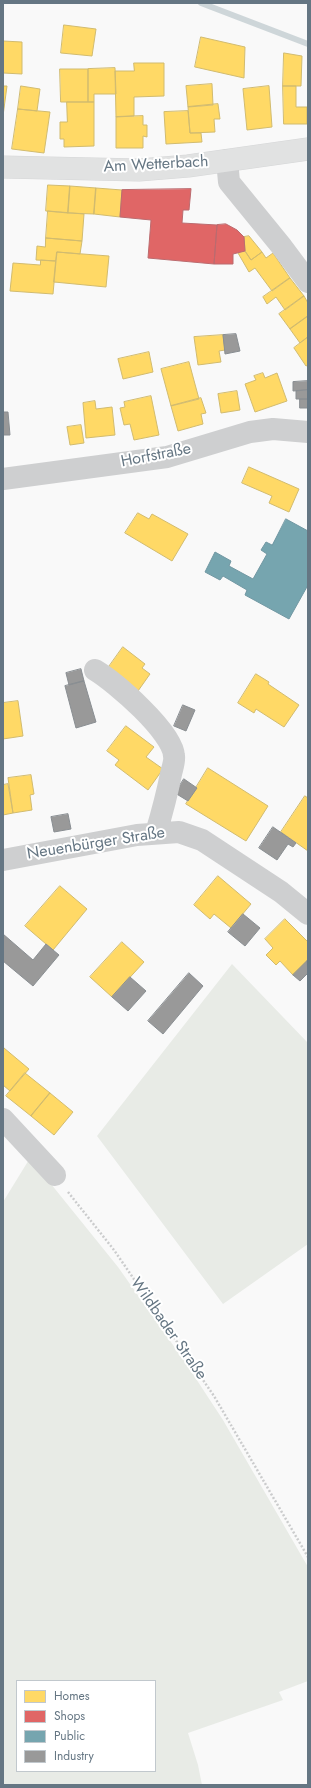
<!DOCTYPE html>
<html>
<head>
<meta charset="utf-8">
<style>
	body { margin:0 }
	#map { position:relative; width:311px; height:1788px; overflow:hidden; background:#f9f9f9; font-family:Jost,sans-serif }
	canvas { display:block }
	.frame { position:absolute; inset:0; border:4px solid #657683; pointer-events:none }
	.legend { position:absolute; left:16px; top:1680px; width:140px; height:92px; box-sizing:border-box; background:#fff; border:1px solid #c1c8cd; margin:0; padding:5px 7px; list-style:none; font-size:12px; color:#657683 }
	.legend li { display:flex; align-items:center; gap:8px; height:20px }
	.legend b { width:20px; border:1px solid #c1c8cd }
</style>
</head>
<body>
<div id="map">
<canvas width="311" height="1788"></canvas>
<div class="frame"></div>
<ul class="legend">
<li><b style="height:11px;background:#ffd966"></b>Homes</li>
<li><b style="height:11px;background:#e06666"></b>Shops</li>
<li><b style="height:11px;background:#76a5af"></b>Public</li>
<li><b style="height:11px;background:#999"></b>Industry</li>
</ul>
</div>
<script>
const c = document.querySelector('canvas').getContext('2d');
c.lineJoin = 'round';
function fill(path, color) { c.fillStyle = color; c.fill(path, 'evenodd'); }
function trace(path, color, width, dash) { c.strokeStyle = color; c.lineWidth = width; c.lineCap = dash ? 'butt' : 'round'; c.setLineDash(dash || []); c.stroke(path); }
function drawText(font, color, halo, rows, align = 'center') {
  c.font = font + ' Jost,sans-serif'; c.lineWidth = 4; c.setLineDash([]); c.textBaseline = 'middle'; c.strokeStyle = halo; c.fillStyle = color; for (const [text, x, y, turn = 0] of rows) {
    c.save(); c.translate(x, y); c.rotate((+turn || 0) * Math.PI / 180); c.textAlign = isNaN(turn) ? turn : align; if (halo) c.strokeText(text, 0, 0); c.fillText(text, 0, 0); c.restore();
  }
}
const green = new Path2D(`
	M 232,964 L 308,1043 L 308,1244 L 223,1304 L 97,1136 Z
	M 30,1158 L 118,1267 L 185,1362 L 223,1420 L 308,1567 L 308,1681 L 279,1692 L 283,1700 L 188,1733 L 198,1765 L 202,1785 L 3,1785 L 3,1202 ZM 17,1681 L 155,1681 L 155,1771 L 17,1771 Z`);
const homes = new Path2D(`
	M 64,25 L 96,29 L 92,56 L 61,53 Z
	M 201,37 L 245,47 L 244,78 L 195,67 Z
	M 3,41 L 22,42 L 22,74 L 3,73 Z
	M 284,53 L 302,56 L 301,86 L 283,86 Z
	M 134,63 L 164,63 L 164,96 L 134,97 L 134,116 L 116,117 L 115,71 L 134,71 Z
	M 115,68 L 116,94 L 94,94 L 94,102 L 88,102 L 88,69 Z
	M 60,69 L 88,69 L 88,102 L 61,102 Z
	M 212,84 L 213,105 L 188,107 L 186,86 Z
	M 3,86 L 7,86 L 3,116 Z
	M 21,86 L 40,89 L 37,111 L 18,109 Z
	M 269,86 L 272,127 L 247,130 L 243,89 Z
	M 283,86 L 296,86 L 296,107 L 307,107 L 307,124 L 284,124 Z
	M 67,102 L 94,102 L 94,146 L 64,147 L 64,139 L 60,139 L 60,122 L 67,122 Z
	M 218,104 L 220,119 L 214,119 L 215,132 L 190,133 L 188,107 Z
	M 18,109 L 50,112 L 44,153 L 12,149 Z
	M 188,111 L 190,133 L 201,133 L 202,142 L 166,144 L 164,112 Z
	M 143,116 L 143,125 L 147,125 L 147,137 L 143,136 L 143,148 L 116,148 L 116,117 Z
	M 48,185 L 70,186 L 68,213 L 46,211 Z
	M 70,186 L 96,188 L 94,214 L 68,213 Z
	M 96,188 L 122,190 L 120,217 L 94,214 Z
	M 48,211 L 84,214 L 82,241 L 46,238 Z
	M 249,236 L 262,252 L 251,260 L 245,251 L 244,237 Z
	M 46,238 L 82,241 L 80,254 L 57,252 L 56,261 L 36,260 L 37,246 L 45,247 Z
	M 245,251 L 251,260 L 262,252 L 266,258 L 273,253 L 290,278 L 272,291 L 255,268 L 249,272 L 238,253 Z
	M 57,252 L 109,256 L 106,287 L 54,282 Z
	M 41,260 L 56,261 L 53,294 L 10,291 L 13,263 L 40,265 Z
	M 290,278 L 304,296 L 285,310 L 276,297 L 267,304 L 263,297 Z
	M 304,296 L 308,303 L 308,316 L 290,329 L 279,314 Z
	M 308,316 L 308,337 L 300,343 L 290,329 Z
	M 223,335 L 225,350 L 219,351 L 221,362 L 198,365 L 194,337 Z
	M 308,337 L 308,365 L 306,366 L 294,348 Z
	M 149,352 L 153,372 L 123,379 L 118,359 Z
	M 189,362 L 199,399 L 171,406 L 161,369 Z
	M 263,373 L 265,378 L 277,373 L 287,401 L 255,412 L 245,384 L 256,380 L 254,376 Z
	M 237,391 L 240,410 L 221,413 L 218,394 Z
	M 151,396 L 159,435 L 134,440 L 130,424 L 124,425 L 120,408 L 125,407 L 124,402 Z
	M 201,398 L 206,413 L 201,414 L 203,424 L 178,431 L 171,406 Z
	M 95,401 L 96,409 L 112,407 L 115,435 L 86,438 L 83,403 Z
	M 81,425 L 84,443 L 70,445 L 67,427 Z
	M 249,467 L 299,489 L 289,512 L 269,503 L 272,496 L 242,483 Z
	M 138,513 L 149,519 L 152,514 L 188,534 L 172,561 L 125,533 Z
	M 123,647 L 145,664 L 142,668 L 150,674 L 138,691 L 108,668 Z
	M 256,674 L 269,682 L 268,684 L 299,705 L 284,727 L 256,709 L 254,713 L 238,703 Z
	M 18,701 L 23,736 L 3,739 L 3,703 Z
	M 126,726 L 154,747 L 146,757 L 163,769 L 148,790 L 115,765 L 119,760 L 107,751 Z
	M 208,768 L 268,806 L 246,841 L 186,804 Z
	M 31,775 L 34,794 L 30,795 L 32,810 L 13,813 L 8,778 Z
	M 8,784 L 13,813 L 3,815 L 3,785 Z
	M 305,796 L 308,798 L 308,851 L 281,832 Z
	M 218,876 L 251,904 L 231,928 L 214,914 L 210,919 L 194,905 Z
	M 60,886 L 87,909 L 53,950 L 25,926 Z
	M 285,919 L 308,942 L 308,960 L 293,975 L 280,961 L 276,965 L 266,955 L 273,948 L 265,939 Z
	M 122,942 L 144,962 L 112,997 L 90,977 Z
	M 4,1048 L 29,1069 L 10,1091 L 3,1085 L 3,1050 Z
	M 25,1073 L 50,1093 L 31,1116 L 6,1096 Z
	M 50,1093 L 73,1112 L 54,1135 L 31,1116 Z`);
const shops = new Path2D(`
	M 191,189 L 189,210 L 183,210 L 182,223 L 217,225 L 214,264 L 148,258 L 151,220 L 120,217 L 122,190 Z
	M 226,224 L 237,230 L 244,237 L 245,251 L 233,254 L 233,264 L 214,264 L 217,225 Z`);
const public = new Path2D(`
	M 286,519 L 308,531 L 308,585 L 289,619 L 245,595 L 247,590 L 223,576 L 220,580 L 205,572 L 215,552 L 231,561 L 229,566 L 253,579 L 267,554 L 261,550 L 266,542 L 272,545 Z`);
const industry = new Path2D(`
	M 236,334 L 240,351 L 225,354 L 223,335 Z
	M 308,381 L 308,390 L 293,391 L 293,382 Z
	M 308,390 L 308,399 L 296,399 L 296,391 Z
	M 300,399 L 308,399 L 308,408 L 300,408 Z
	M 3,412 L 8,412 L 10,435 L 3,435 Z
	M 81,669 L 84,681 L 69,685 L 66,673 Z
	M 84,681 L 96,722 L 76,728 L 65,686 Z
	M 183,705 L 195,710 L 186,731 L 174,726 Z
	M 184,779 L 197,788 L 188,801 L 175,793 Z
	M 68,814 L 71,829 L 54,832 L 51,817 Z
	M 273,827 L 296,843 L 293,847 L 288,844 L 277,860 L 259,848 Z
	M 243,914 L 260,928 L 245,946 L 228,932 Z
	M 3,934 L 33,960 L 46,944 L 59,955 L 33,986 L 3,961 Z
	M 307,961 L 308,973 L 300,981 L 293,975 Z
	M 189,973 L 203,986 L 163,1034 L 148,1021 Z
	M 130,977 L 146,991 L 128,1011 L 112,997 Z`);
const stream = new Path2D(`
	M 201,3 L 308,44`);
const path = new Path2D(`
	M 68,1192 L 114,1250 L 214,1396 L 308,1557`);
const minor = new Path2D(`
	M 227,160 L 229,182 L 282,247 L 308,282
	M 3,479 L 167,457 L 250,432 L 273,429 L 308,432
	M 95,670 C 115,682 173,732 174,756 C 175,761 172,769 171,774 C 167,794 162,813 156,833
	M 3,860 L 137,835 L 179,832 L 202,840 L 281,892 L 308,914
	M 3,1119 L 55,1175`);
const major = new Path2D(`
	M 3,167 L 139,170 L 188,166 L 308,149`);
const streetNames = [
	["Am Wetterbach",156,165,-3],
	["Horfstraße",156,456,-11],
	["Neuenbürger Straße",96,844,-9],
	["Wildbader Straße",168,1329,55]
];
fill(green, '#e8ebe6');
fill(homes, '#ffd966');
trace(homes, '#d1bb6f', 1);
fill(shops, '#e06666');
trace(shops, '#bb6b6f', 1);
fill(public, '#76a5af');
trace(public, '#7197a2', 1);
fill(industry, '#999');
trace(industry, '#898e92', 1);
trace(stream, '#ced6d9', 6);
trace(major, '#d5d6d7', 23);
trace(path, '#cbcccd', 2.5, [2, 2]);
trace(minor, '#cecfd0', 22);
trace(major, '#e1e2e2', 22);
drawText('16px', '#657683', '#fff', streetNames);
</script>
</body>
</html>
